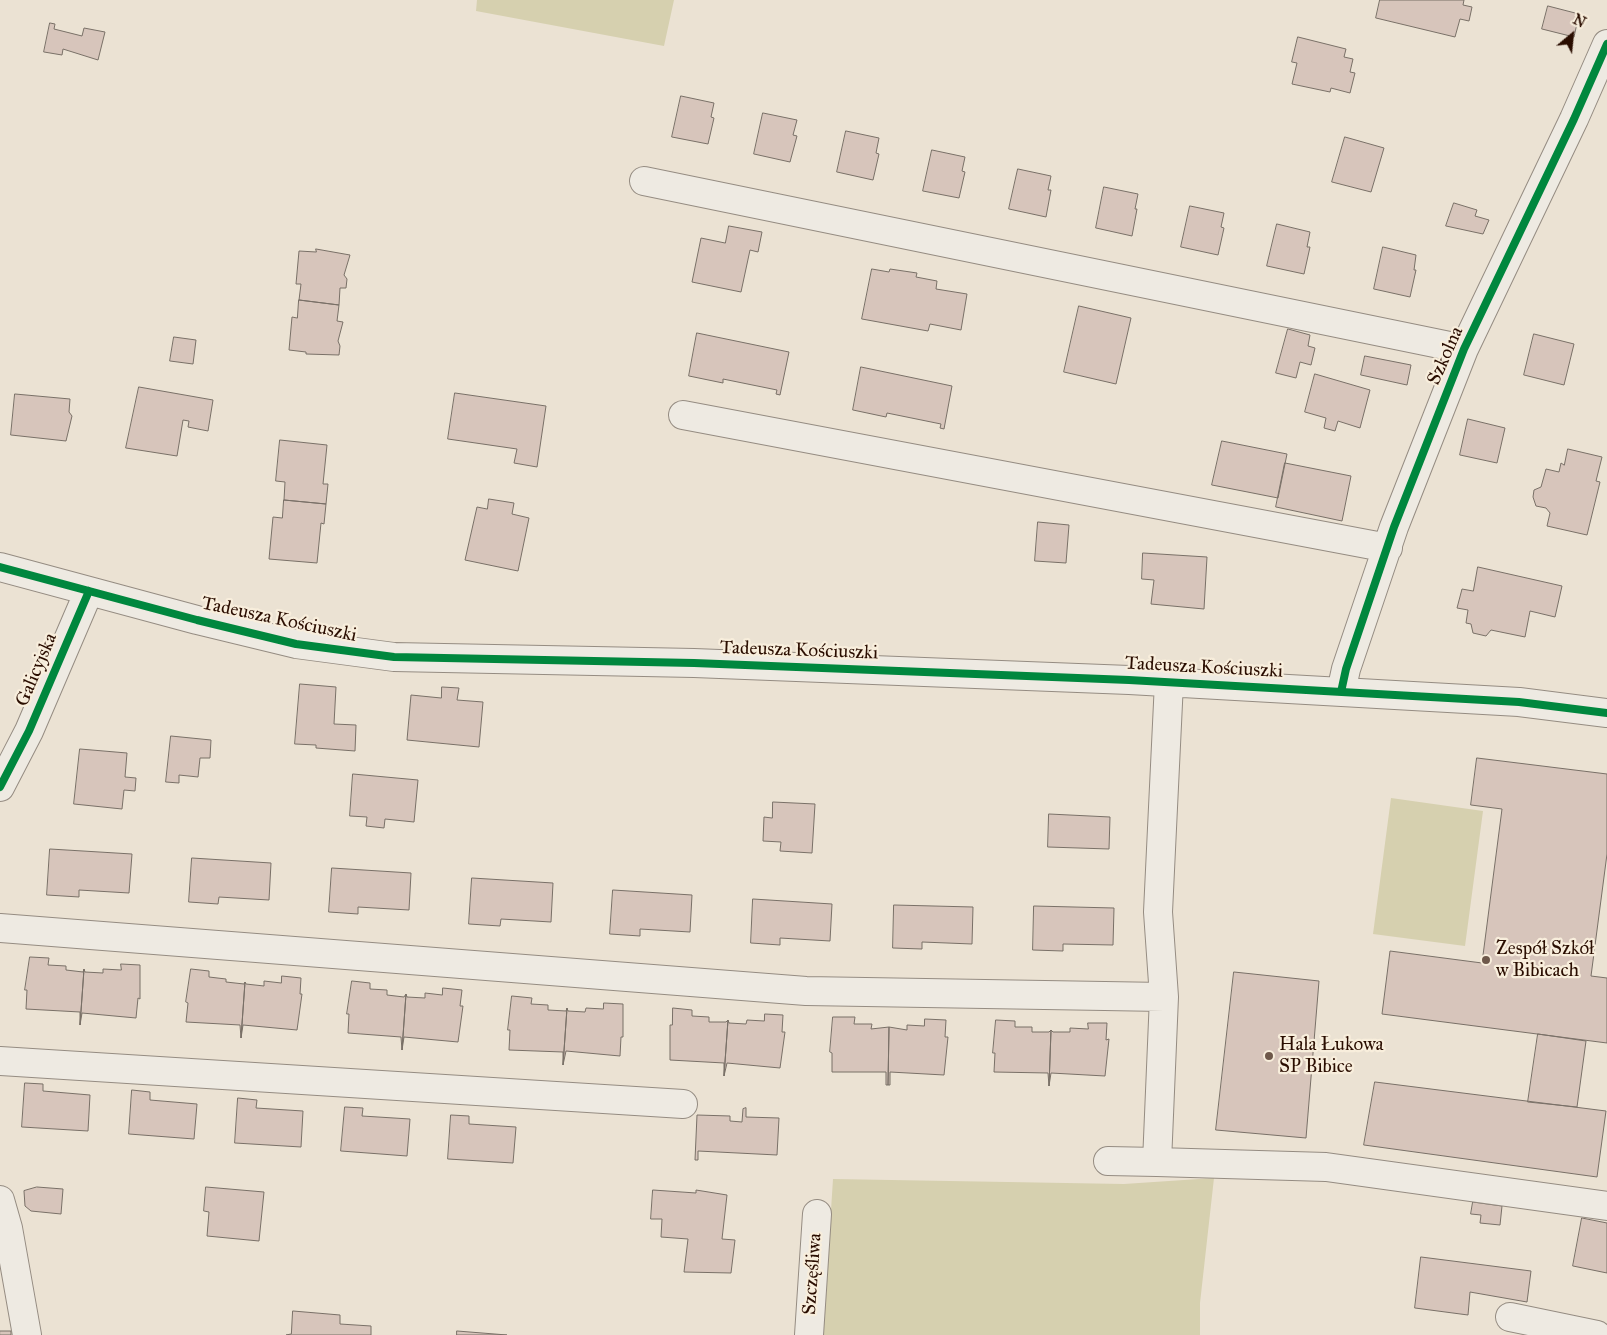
<!DOCTYPE html>
<html>
<head>
<meta charset="utf-8">
<style>
	body { margin:0 }
	#map { position:relative; width:1607px; height:1335px; overflow:hidden; background:#ebe2d3; font-family:"IM FELL Great Primer",serif }
	canvas { display:block }
	.north { position:absolute; left:1547px; top:10px; width:50px; height:50px; -webkit-text-stroke:4px #f8eedc; paint-order:stroke; rotate:28deg; font-size:14px; font-weight:700; line-height:20px; text-align:center; color:#2a0d00 }
	.north::after { content:''; display:block; margin:auto; width:18px; height:22px; background:#2a0d00; clip-path:polygon(50% 0,100% 100%,50% 72%,0 100%) }
</style>
</head>
<body>
<div id="map">
<canvas width="1607" height="1335"></canvas>
<div class="north">N</div>
</div>
<script>
const c = document.querySelector('canvas').getContext('2d');
c.lineJoin = 'round';
function fill(path, color) { c.fillStyle = color; c.fill(path, 'evenodd'); }
function trace(path, color, width, dash) { c.strokeStyle = color; c.lineWidth = width; c.lineCap = dash ? 'butt' : 'round'; c.setLineDash(dash || []); c.stroke(path); }
function drawText(font, color, halo, rows, align = 'center') {
  c.font = font + ' "IM FELL Great Primer",serif'; c.lineWidth = 4.5; c.setLineDash([]); c.textBaseline = 'middle'; c.strokeStyle = halo; c.fillStyle = color; for (const [text, x, y, turn = 0] of rows) {
    c.save(); c.translate(x, y); c.rotate((+turn || 0) * Math.PI / 180); c.textAlign = isNaN(turn) ? turn : align; if (halo) c.strokeText(text, 0, 0); c.fillText(text, 0, 0); c.restore();
  }
}
const green = new Path2D(`
	M 477,0 L 674,0 L 664,46 L 476,11 Z
	M 1391,798 L 1483,811 L 1465,946 L 1373,934 Z
	M 1214,1178 L 1200,1303 L 1200,1335 L 823,1335 L 833,1179 L 1124,1184 Z`);
const building = new Path2D(`
	M 1380,0 L 1464,0 L 1463,5 L 1472,7 L 1469,21 L 1460,19 L 1455,37 L 1376,18 Z
	M 1548,6 L 1579,14 L 1574,37 L 1542,29 Z
	M 50,23 L 55,24 L 54,29 L 82,36 L 84,28 L 105,32 L 98,60 L 63,49 L 62,55 L 44,52 Z
	M 1298,37 L 1346,49 L 1344,57 L 1353,59 L 1350,72 L 1355,73 L 1350,93 L 1331,88 L 1330,92 L 1292,84 L 1297,63 L 1292,62 Z
	M 681,96 L 714,103 L 711,117 L 714,118 L 708,144 L 672,137 Z
	M 763,113 L 797,120 L 793,135 L 797,136 L 790,162 L 754,154 Z
	M 846,131 L 879,138 L 876,153 L 879,154 L 873,180 L 837,172 Z
	M 1345,137 L 1384,148 L 1371,192 L 1332,182 Z
	M 932,150 L 965,157 L 962,171 L 965,172 L 959,198 L 923,191 Z
	M 1018,169 L 1051,176 L 1048,190 L 1051,190 L 1046,217 L 1009,209 Z
	M 1104,187 L 1138,194 L 1135,209 L 1137,209 L 1132,236 L 1096,228 Z
	M 1454,203 L 1477,210 L 1475,216 L 1489,220 L 1483,234 L 1446,226 Z
	M 1190,206 L 1224,213 L 1221,227 L 1224,228 L 1218,255 L 1181,247 Z
	M 1277,224 L 1310,232 L 1307,247 L 1310,247 L 1304,274 L 1267,266 Z
	M 729,226 L 762,232 L 758,252 L 750,250 L 741,292 L 692,282 L 701,238 L 725,243 Z
	M 1383,247 L 1416,255 L 1414,270 L 1416,270 L 1410,297 L 1374,289 Z
	M 316,249 L 350,255 L 344,275 L 347,279 L 346,288 L 340,288 L 339,305 L 299,300 L 301,284 L 296,284 L 299,251 L 316,252 Z
	M 872,269 L 889,272 L 890,269 L 917,273 L 916,277 L 937,281 L 936,289 L 967,294 L 961,330 L 930,324 L 928,331 L 862,319 Z
	M 299,300 L 339,305 L 337,321 L 343,322 L 338,341 L 340,346 L 339,355 L 306,354 L 306,352 L 289,350 L 292,317 L 297,318 Z
	M 1079,306 L 1131,318 L 1116,384 L 1064,372 Z
	M 1288,329 L 1310,335 L 1308,346 L 1315,348 L 1311,365 L 1300,362 L 1296,378 L 1276,373 Z
	M 697,333 L 789,352 L 780,395 L 776,394 L 777,390 L 723,379 L 723,383 L 689,376 Z
	M 1534,334 L 1574,344 L 1564,385 L 1524,375 Z
	M 174,337 L 196,340 L 193,364 L 170,361 Z
	M 1365,356 L 1411,365 L 1407,385 L 1361,375 Z
	M 861,367 L 952,386 L 944,429 L 940,428 L 941,424 L 887,413 L 886,417 L 853,410 Z
	M 1315,374 L 1370,390 L 1360,428 L 1338,421 L 1335,431 L 1324,428 L 1326,418 L 1305,412 Z
	M 139,387 L 213,400 L 208,431 L 188,427 L 189,421 L 183,420 L 177,456 L 126,448 Z
	M 455,393 L 546,406 L 537,467 L 514,463 L 517,449 L 448,439 Z
	M 15,394 L 70,399 L 69,412 L 72,416 L 66,441 L 11,435 Z
	M 1468,419 L 1505,428 L 1497,463 L 1460,455 Z
	M 280,440 L 327,445 L 323,484 L 328,484 L 326,504 L 284,500 L 285,482 L 276,481 Z
	M 1222,441 L 1287,454 L 1278,498 L 1212,485 Z
	M 1568,449 L 1602,457 L 1596,481 L 1600,482 L 1587,535 L 1547,526 L 1550,513 L 1546,508 L 1536,506 L 1533,497 L 1534,490 L 1541,487 L 1546,469 L 1559,472 L 1561,463 L 1564,465 Z
	M 1285,463 L 1351,476 L 1342,521 L 1276,507 Z
	M 489,499 L 514,503 L 512,514 L 529,518 L 518,571 L 465,560 L 477,507 L 487,509 Z
	M 284,500 L 326,504 L 324,524 L 321,523 L 317,563 L 269,559 L 273,517 L 282,518 Z
	M 1038,522 L 1069,525 L 1066,563 L 1035,561 Z
	M 1143,553 L 1207,557 L 1204,609 L 1151,604 L 1154,580 L 1142,579 Z
	M 1478,567 L 1562,586 L 1555,617 L 1530,611 L 1525,637 L 1491,630 L 1486,636 L 1473,633 L 1471,624 L 1466,623 L 1468,610 L 1457,608 L 1462,589 L 1473,591 Z
	M 300,684 L 336,687 L 334,724 L 356,725 L 355,751 L 316,748 L 316,745 L 295,744 Z
	M 442,687 L 459,688 L 457,700 L 483,702 L 479,747 L 407,740 L 411,695 L 441,698 Z
	M 171,736 L 211,740 L 210,758 L 200,758 L 198,777 L 179,775 L 179,783 L 166,782 Z
	M 80,749 L 127,753 L 125,777 L 136,778 L 135,791 L 124,790 L 122,809 L 74,804 Z
	M 1477,758 L 1607,774 L 1607,854 L 1591,976 L 1607,978 L 1607,1043 L 1382,1014 L 1390,951 L 1482,963 L 1502,809 L 1471,805 Z
	M 353,774 L 418,780 L 414,822 L 385,819 L 384,828 L 366,826 L 367,817 L 350,816 Z
	M 773,802 L 815,804 L 812,853 L 780,851 L 781,842 L 763,841 L 764,817 L 772,818 Z
	M 1049,814 L 1110,817 L 1109,849 L 1048,847 Z
	M 50,849 L 132,854 L 129,893 L 79,890 L 79,897 L 47,895 Z
	M 192,858 L 271,863 L 269,900 L 219,897 L 218,904 L 189,902 Z
	M 332,868 L 411,873 L 409,910 L 358,907 L 358,914 L 329,912 Z
	M 472,878 L 553,883 L 551,922 L 501,919 L 500,926 L 469,924 Z
	M 613,890 L 692,895 L 690,932 L 640,929 L 640,936 L 610,934 Z
	M 753,899 L 832,904 L 830,941 L 780,938 L 780,945 L 751,943 Z
	M 894,905 L 973,907 L 972,944 L 922,942 L 922,949 L 893,948 Z
	M 1034,906 L 1114,908 L 1113,945 L 1063,944 L 1063,951 L 1033,950 Z
	M 30,957 L 49,958 L 48,965 L 66,966 L 66,970 L 83,972 L 84,969 L 80,1025 L 80,1012 L 26,1009 L 27,990 L 25,990 Z
	M 121,964 L 140,965 L 140,999 L 138,998 L 136,1018 L 82,1013 L 80,1025 L 84,969 L 85,972 L 103,973 L 103,969 L 121,970 Z
	M 191,969 L 209,971 L 209,977 L 226,979 L 226,982 L 244,984 L 245,982 L 241,1038 L 240,1025 L 186,1022 L 188,1003 L 186,1002 Z
	M 1234,972 L 1319,981 L 1306,1138 L 1216,1130 Z
	M 282,976 L 301,978 L 300,994 L 302,994 L 297,1030 L 243,1025 L 241,1038 L 245,982 L 246,984 L 264,986 L 264,981 L 281,983 Z
	M 352,981 L 370,983 L 370,989 L 387,990 L 387,995 L 404,997 L 406,994 L 402,1050 L 401,1037 L 348,1033 L 349,1014 L 347,1014 Z
	M 443,988 L 462,990 L 460,1006 L 463,1006 L 458,1042 L 404,1037 L 402,1050 L 406,994 L 407,997 L 425,998 L 425,993 L 442,995 Z
	M 512,996 L 532,998 L 531,1004 L 548,1005 L 548,1010 L 566,1011 L 567,1008 L 563,1065 L 563,1052 L 509,1050 L 510,1030 L 508,1030 Z
	M 604,1003 L 623,1004 L 623,1037 L 621,1037 L 620,1056 L 566,1051 L 563,1065 L 567,1008 L 568,1011 L 585,1012 L 586,1008 L 603,1009 Z
	M 673,1008 L 692,1010 L 692,1016 L 709,1017 L 709,1022 L 726,1022 L 728,1020 L 724,1076 L 724,1063 L 670,1060 L 670,1025 L 672,1025 Z
	M 765,1014 L 783,1015 L 782,1032 L 785,1032 L 780,1068 L 727,1063 L 724,1076 L 728,1020 L 729,1023 L 746,1024 L 747,1020 L 764,1021 Z
	M 833,1017 L 855,1017 L 854,1024 L 872,1024 L 871,1029 L 889,1027 L 888,1085 L 886,1085 L 886,1072 L 832,1072 L 832,1053 L 830,1052 Z
	M 925,1019 L 946,1020 L 945,1037 L 948,1037 L 944,1075 L 890,1072 L 890,1085 L 888,1085 L 889,1027 L 907,1030 L 907,1025 L 924,1026 Z
	M 996,1020 L 1015,1021 L 1015,1027 L 1032,1027 L 1032,1032 L 1049,1032 L 1051,1030 L 1049,1086 L 1048,1073 L 994,1072 L 995,1053 L 993,1053 Z
	M 1088,1023 L 1107,1023 L 1106,1040 L 1109,1039 L 1105,1076 L 1051,1073 L 1049,1086 L 1051,1030 L 1053,1032 L 1070,1032 L 1070,1028 L 1088,1029 Z
	M 1538,1034 L 1586,1041 L 1577,1107 L 1528,1102 Z
	M 1375,1082 L 1606,1111 L 1597,1177 L 1364,1145 Z
	M 25,1083 L 43,1084 L 43,1091 L 90,1095 L 88,1131 L 22,1127 Z
	M 132,1090 L 150,1092 L 150,1100 L 197,1104 L 194,1139 L 129,1134 Z
	M 238,1098 L 257,1100 L 256,1108 L 303,1111 L 301,1147 L 235,1143 Z
	M 345,1107 L 363,1108 L 362,1116 L 410,1119 L 407,1156 L 341,1151 Z
	M 746,1108 L 746,1117 L 779,1118 L 777,1155 L 698,1151 L 698,1160 L 695,1160 L 697,1115 L 730,1116 L 730,1121 L 742,1122 L 743,1109 Z
	M 451,1115 L 469,1116 L 469,1124 L 516,1127 L 513,1163 L 448,1159 Z
	M 37,1187 L 63,1189 L 61,1214 L 31,1211 L 25,1206 L 24,1191 Z
	M 206,1187 L 264,1192 L 259,1241 L 207,1236 L 209,1212 L 204,1211 Z
	M 653,1190 L 696,1193 L 696,1190 L 727,1195 L 722,1239 L 735,1240 L 731,1273 L 684,1272 L 688,1239 L 661,1237 L 662,1219 L 651,1219 Z
	M 1473,1202 L 1502,1206 L 1500,1225 L 1480,1223 L 1481,1215 L 1471,1214 Z
	M 1582,1218 L 1607,1223 L 1607,1273 L 1573,1266 Z
	M 1421,1257 L 1531,1271 L 1527,1302 L 1470,1292 L 1468,1315 L 1415,1308 Z
	M 293,1311 L 340,1315 L 340,1324 L 371,1326 L 371,1335 L 286,1335 L 291,1334 Z
	M 0,1331 L 11,1331 L 11,1335 L 0,1335 Z
	M 457,1331 L 507,1335 L 457,1335 Z`);
const minor = new Path2D(`
	M 644,181 L 1464,349
	M 683,415 L 1388,548
	M 0,567 L 197,620 L 296,644 L 394,657 L 694,663 L 1129,680 L 1519,702 L 1607,713
	M 1169,682 L 1158,912 L 1164,997 L 1157,1162 L 1326,1167 L 1607,1206
	M 1341,692 L 1346,669 L 1394,527 L 1464,349 L 1574,119 L 1607,44
	M 0,787 L 29,731 L 89,591
	M 0,928 L 806,991 L 1164,997
	M 0,1061 L 683,1104
	M 1108,1161 L 1157,1162
	M 0,1200 L 8,1228 L 27,1335
	M 1510,1317 L 1597,1335
	M 809,1335 L 817,1214`);
const cycleway = new Path2D(`
	M 0,567 L 197,620 L 296,644 L 394,657 L 694,663 L 1129,680 L 1519,702 L 1607,713
	M 1341,692 L 1346,669 L 1394,527 L 1464,349 L 1574,119 L 1607,44
	M 0,787 L 29,731 L 89,591`);
const markers = [
	[1486,960,5,"#6e584a"],
	[1269,1056,5,"#6e584a"]
];
const streetNames = [
	["Szkolna",1446,356,-66],
	["Tadeusza Kościuszki",279,620,12],
	["Tadeusza Kościuszki",799,651,2],
	["Tadeusza Kościuszki",1204,668,3],
	["Galicyjska",37,670,-67],
	["Szczęśliwa",813,1274,-86]
];
const poiNames = [
	["Zespół Szkół",1496,949],
	["w Bibicach",1496,971],
	["Hala Łukowa",1279,1045],
	["SP Bibice",1279,1067]
];
fill(green, '#d6d0af');
fill(building, '#d7c5bb');
trace(building, '#797067', 1);
trace(minor, '#958c82', 30);
trace(minor, '#eeeae2', 28);
trace(cycleway, '#00873e', 8);
for (const [x, y, r, color] of markers) { const dot = new Path2D(); dot.arc(x, y, r, 0, 2 * Math.PI); c.fillStyle = color; c.fill(dot); trace(dot, '#f8eedc', 2); }
drawText('19px', '#2a0d00', '#f8eedc', streetNames);
drawText('19px', '#2a0d00', '#f8eedc', poiNames, 'left');
</script>
</body>
</html>
